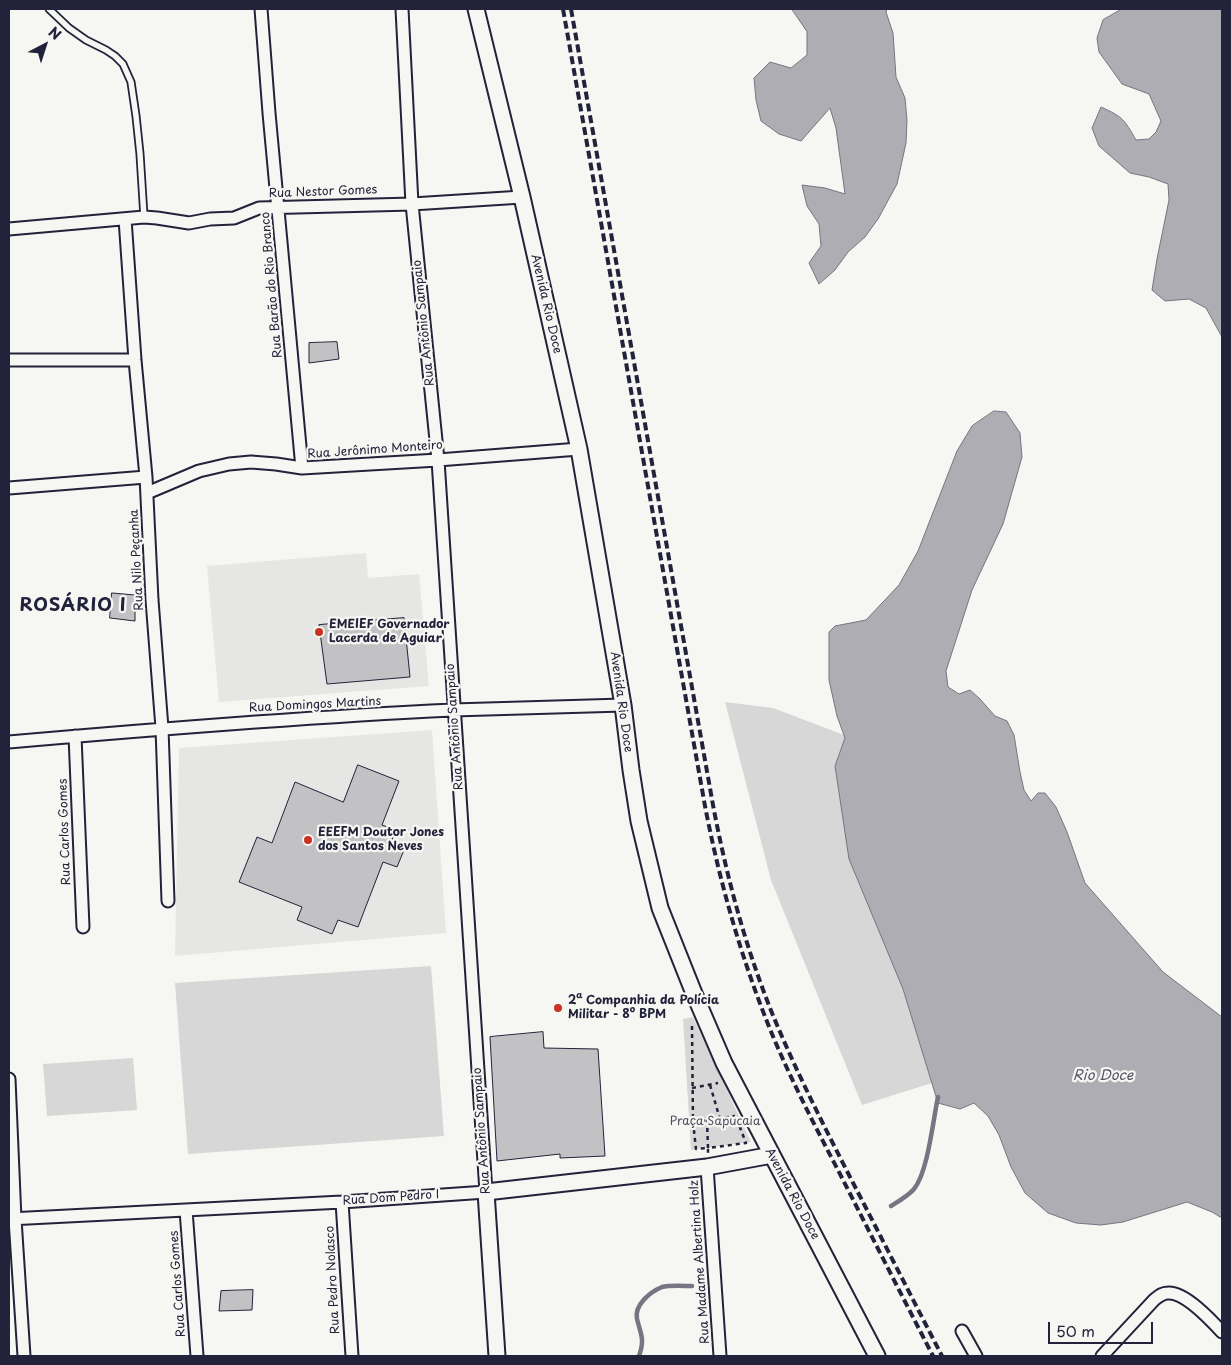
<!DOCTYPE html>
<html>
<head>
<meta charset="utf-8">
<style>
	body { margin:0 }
	#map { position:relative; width:1231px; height:1365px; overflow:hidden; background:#f6f6f2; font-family:"Playpen Sans",sans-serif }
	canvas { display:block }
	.frame { position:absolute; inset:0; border:10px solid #22223b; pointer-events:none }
	.north { position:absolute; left:20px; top:20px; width:50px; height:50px; -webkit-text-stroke:4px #f6f6f2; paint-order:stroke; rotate:40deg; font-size:14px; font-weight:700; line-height:20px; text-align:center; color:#22223b }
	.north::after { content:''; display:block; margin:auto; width:18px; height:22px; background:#22223b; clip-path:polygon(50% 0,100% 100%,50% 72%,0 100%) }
	.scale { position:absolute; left:1048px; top:1322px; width:105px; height:22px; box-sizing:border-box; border:2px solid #22223b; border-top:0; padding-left:6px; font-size:15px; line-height:18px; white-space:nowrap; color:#22223b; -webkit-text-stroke:4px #f6f6f2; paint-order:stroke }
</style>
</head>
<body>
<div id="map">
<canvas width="1231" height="1365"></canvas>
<div class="frame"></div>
<div class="north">N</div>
<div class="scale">50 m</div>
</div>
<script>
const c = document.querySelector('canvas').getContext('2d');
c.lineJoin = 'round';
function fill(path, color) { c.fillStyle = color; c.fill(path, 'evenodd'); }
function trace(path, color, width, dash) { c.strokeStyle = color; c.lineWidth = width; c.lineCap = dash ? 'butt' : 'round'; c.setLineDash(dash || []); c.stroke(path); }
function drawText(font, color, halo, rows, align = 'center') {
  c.font = font + ' "Playpen Sans",sans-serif'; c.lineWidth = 4.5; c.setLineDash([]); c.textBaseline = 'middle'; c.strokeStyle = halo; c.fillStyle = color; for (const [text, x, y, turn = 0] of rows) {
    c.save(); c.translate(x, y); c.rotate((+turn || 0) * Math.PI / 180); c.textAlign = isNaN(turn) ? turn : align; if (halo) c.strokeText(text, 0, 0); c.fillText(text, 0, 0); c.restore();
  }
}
const built = new Path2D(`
	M 366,553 L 368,578 L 419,574 L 429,686 L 219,702 L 207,566 Z
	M 432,730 L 446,933 L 175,956 L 179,748 Z`);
const green = new Path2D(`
	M 725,702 L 773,708 L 844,735 L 845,738 L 835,766 L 932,1083 L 862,1105 L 771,880 Z
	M 431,966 L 444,1136 L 188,1154 L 175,983 Z
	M 693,1017 L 751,1142 L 691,1150 L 683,1019 Z
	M 133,1058 L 137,1110 L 47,1116 L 43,1064 Z`);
const water = new Path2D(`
	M 792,9 L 887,9 L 886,12 L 893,33 L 896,77 L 905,98 L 907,120 L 906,143 L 897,184 L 878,219 L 865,237 L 848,252 L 835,270 L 819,284 L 809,263 L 821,246 L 819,224 L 807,206 L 802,185 L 825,188 L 845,194 L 836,128 L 830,108 L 801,141 L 779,134 L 761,121 L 756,100 L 754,78 L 770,62 L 791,68 L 807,55 L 807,32 Z
	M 1122,9 L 1222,9 L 1222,337 L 1206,308 L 1189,299 L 1165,301 L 1152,290 L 1157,259 L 1169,200 L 1168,184 L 1149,177 L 1130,173 L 1099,146 L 1092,128 L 1101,107 C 1123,117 1124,119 1136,140 L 1149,139 L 1156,132 L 1161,121 L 1149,94 L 1122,84 L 1099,52 L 1097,38 L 1103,20 Z
	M 994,411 L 1006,412 L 1020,433 L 1022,457 L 1003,524 L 972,590 L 946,671 L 948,687 L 959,694 L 970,690 L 980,699 L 995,716 L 1007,721 L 1014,735 L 1020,772 L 1024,790 L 1031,801 L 1038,793 L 1045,793 L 1056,807 L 1067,832 L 1085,883 L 1163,972 L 1222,1017 L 1222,1218 L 1212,1212 L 1187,1202 L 1123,1222 L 1101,1225 L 1076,1223 L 1048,1213 L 1025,1193 L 1011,1167 L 999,1135 L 988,1116 L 974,1103 L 960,1109 L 938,1103 L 903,989 L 849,859 L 835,766 L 845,738 L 837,716 L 829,680 L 829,632 L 835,626 L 866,620 L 899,585 L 918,551 L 957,451 L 972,426 Z`);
const stream = new Path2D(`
	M 891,1206 C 899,1201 908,1196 914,1189 C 928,1172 933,1120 938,1097
	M 639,1356 C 645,1339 641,1335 637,1319 C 634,1305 650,1292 662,1287 C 669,1285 684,1286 692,1286`);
const building = new Path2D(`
	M 337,342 L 339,359 L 309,363 L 309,343 Z
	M 112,593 L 135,595 L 135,621 L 110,618 Z
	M 404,618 L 410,677 L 327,684 L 319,625 Z
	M 358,765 L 399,781 L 382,825 L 396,830 L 390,845 L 404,850 L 397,867 L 383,862 L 358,927 L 338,920 L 332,934 L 297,920 L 302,907 L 239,882 L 257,837 L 272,843 L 295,782 L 343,802 Z
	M 543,1032 L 544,1048 L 598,1049 L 605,1156 L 560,1158 L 560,1154 L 497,1161 L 490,1037 Z
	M 253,1290 L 252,1310 L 219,1311 L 221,1291 Z`);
const path = new Path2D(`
	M 692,1026 L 693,1122 L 696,1149 L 708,1148 L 708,1153
	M 710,1085 L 720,1119
	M 692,1088 L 718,1083
	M 707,1120 L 708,1148 L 746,1143 L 739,1125
	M 693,1122 L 735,1116`);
const service = new Path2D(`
	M 49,9 L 69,28 L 86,40 L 106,50 L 115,56 L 123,64 L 131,82 L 136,116 L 140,154 L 144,217`);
const minor = new Path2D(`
	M 261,9 L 269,113 L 302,468
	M 125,219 L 135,360 L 146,477 L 152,600 L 162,728 L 168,901
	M 9,229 L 144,217 L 157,218 L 189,223 L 210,219 L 234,218 L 259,208 L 412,204 L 522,197
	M 9,360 L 135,360
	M 9,488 L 146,477
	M 147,493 L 199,471 L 229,464 L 251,462 L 276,464 L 302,468 L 438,460 L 579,449
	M 75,736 L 83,927
	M 9,742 C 157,729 305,717 453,710 C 510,708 566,707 623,705
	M 9,1079 L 15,1219 L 24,1356
	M 707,1167 L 720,1356
	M 342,1202 L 352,1356
	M 186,1210 L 197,1356
	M 9,1219 L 342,1202 L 486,1192 L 438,460 L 412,204 L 402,9
	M 962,1331 L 976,1356
	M 1102,1356 L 1154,1300 C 1159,1296 1162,1293 1168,1293 C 1185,1292 1211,1320 1222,1332`);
const tertiary = new Path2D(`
	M 476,9 L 522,197 L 579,449 L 623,705 L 631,770 L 639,821 L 660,908 L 693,991 L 724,1063 L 877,1356
	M 497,1356 L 486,1192 L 707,1167 L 772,1155`);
const rail = new Path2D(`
	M 563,9 L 705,806 C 720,884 742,961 772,1034 C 792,1082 816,1128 840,1174 C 871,1235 902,1296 933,1356
	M 571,9 L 713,805 C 726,874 744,942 770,1008 C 793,1065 821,1120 849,1175 C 880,1235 911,1296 942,1356`);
const markers = [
	[319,632,5,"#c8321e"],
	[308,840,5,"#c8321e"],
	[558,1008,5,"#c8321e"]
];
const streetNames = [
	["Rua Nestor Gomes",323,192,-2],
	["Rua Barão do Rio Branco",272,285,-95],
	["Avenida Rio Doce",546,304,77],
	["Rua Antônio Sampaio",424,323,-96],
	["Rua Jerônimo Monteiro",375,450,-4],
	["Rua Nilo Peçanha",137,560,-93],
	["Avenida Rio Doce",621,702,82],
	["Rua Domingos Martins",315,705,-3],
	["Rua Antônio Sampaio",455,727,-94],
	["Rua Carlos Gomes",65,832,-92],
	["Rua Antônio Sampaio",482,1131,-94],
	["Avenida Rio Doce",792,1194,62],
	["Rua Dom Pedro I",391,1198,-4],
	["Rua Madame Albertina Holz",700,1262,-94],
	["Rua Pedro Nolasco",333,1280,-93],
	["Rua Carlos Gomes",178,1284,-94]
];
const poiNames = [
	["EMEIEF Governador",329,625],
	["Lacerda de Aguiar",329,639],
	["EEEFM Doutor Jones",318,833],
	["dos Santos Neves",318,847],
	["2ª Companhia da Polícia",568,1001],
	["Militar - 8º BPM",568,1015]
];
const parkNames = [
	["Praça Sapucaia",715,1122]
];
const waterNames = [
	["Rio Doce",1103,1076]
];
const districtNames = [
	["ROSÁRIO I",73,606]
];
fill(built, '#e6e6e4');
fill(green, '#d7d7d7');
fill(water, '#adadb3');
trace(water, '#757583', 1);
trace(stream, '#757583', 4.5);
fill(building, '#c2c2c4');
trace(building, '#22223b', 1);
trace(service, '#22223b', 9);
trace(minor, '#22223b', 15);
trace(tertiary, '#22223b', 19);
trace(path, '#22223b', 2.5, [4, 4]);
trace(service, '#f6f6f2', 5.5);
trace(minor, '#f6f6f2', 11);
trace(tertiary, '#f6f6f2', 15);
trace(rail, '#22223b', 4, [8, 4]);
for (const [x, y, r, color] of markers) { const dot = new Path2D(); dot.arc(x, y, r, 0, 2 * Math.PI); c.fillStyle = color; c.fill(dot); trace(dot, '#f6f6f2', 2); }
drawText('12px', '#22223b', '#f6f6f2', streetNames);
drawText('bold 12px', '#22223b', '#f6f6f2', poiNames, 'left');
drawText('12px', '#4f4f62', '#f6f6f2', parkNames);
drawText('italic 14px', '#535365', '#f6f6f2', waterNames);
c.letterSpacing = '1px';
drawText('bold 18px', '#22223b', '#f6f6f2', districtNames);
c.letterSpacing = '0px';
</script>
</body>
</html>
